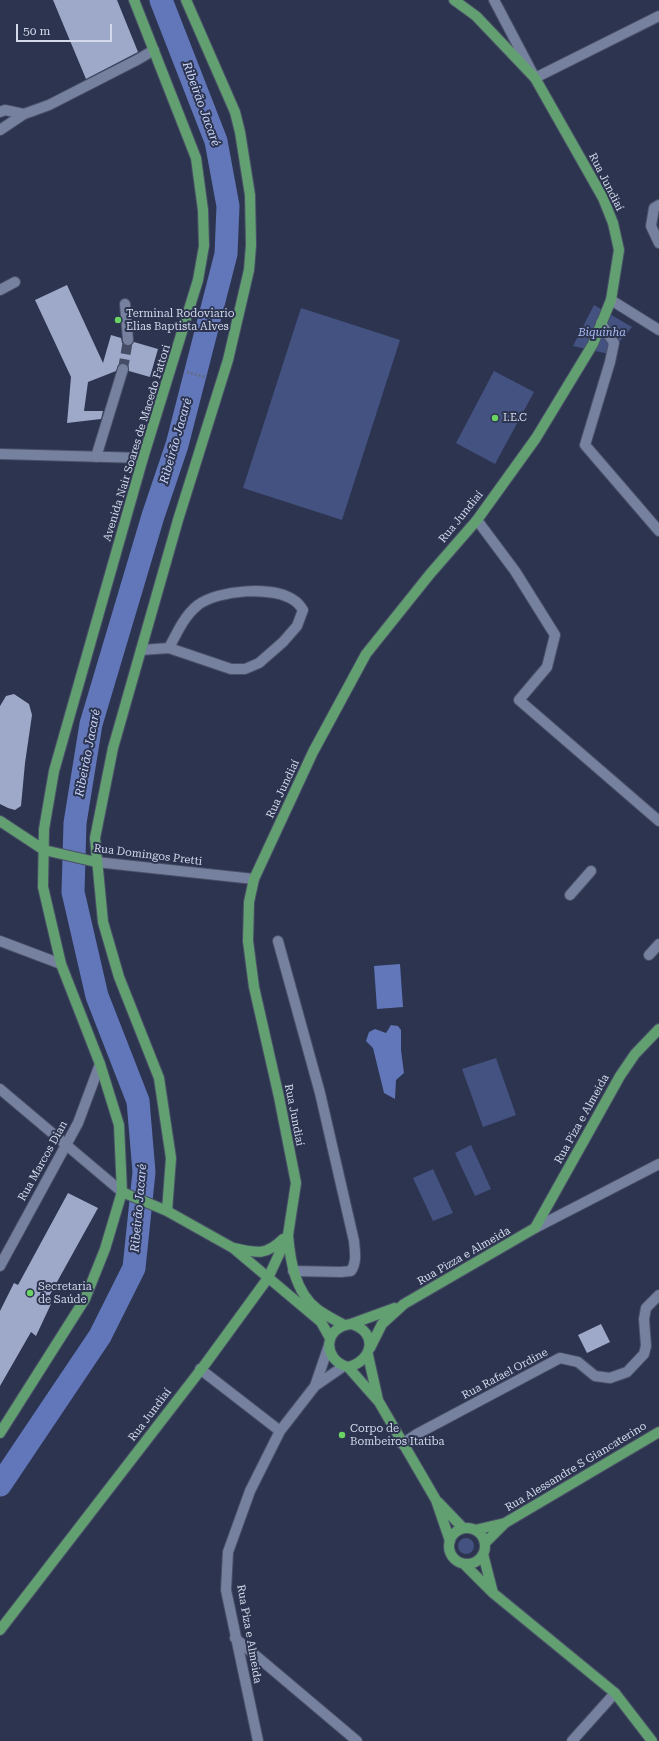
<!DOCTYPE html>
<html>
<head>
<meta charset="utf-8">
<style>
	body { margin:0 }
	#map { position:relative; width:659px; height:1741px; overflow:hidden; background:#2c344f; font-family:"Roboto Serif",serif }
	canvas { display:block }
	.scale { position:absolute; left:16px; top:24px; width:96px; height:18px; box-sizing:border-box; border:2px solid #d3d9eb; border-top:0; padding-left:5px; font-size:12px; line-height:14px; white-space:nowrap; color:#d3d9eb; -webkit-text-stroke:3px #2c344f; paint-order:stroke }
</style>
</head>
<body>
<div id="map">
<canvas width="659" height="1741"></canvas>
<div class="scale">50 m</div>
</div>
<script>
const c = document.querySelector('canvas').getContext('2d');
c.lineJoin = 'round';
function fill(path, color) { c.fillStyle = color; c.fill(path, 'evenodd'); }
function trace(path, color, width, dash) { c.strokeStyle = color; c.lineWidth = width; c.lineCap = dash ? 'butt' : 'round'; c.setLineDash(dash || []); c.stroke(path); }
function drawText(font, color, halo, rows, align = 'center') {
  c.font = font + ' "Roboto Serif",serif'; c.lineWidth = 4; c.setLineDash([]); c.textBaseline = 'middle'; c.strokeStyle = halo; c.fillStyle = color; for (const [text, x, y, turn = 0] of rows) {
    c.save(); c.translate(x, y); c.rotate((+turn || 0) * Math.PI / 180); c.textAlign = isNaN(turn) ? turn : align; if (halo) c.strokeText(text, 0, 0); c.fillText(text, 0, 0); c.restore();
  }
}
const green = new Path2D(`
	M 594,305 L 632,327 L 609,354 L 573,346 Z
	M 301,308 L 400,340 L 342,520 L 243,488 Z
	M 494,371 L 534,392 L 495,464 L 456,443 Z
	M 496,1058 L 516,1115 L 483,1127 L 462,1069 Z
	M 471,1145 L 491,1189 L 475,1196 L 455,1153 Z
	M 433,1169 L 453,1213 L 433,1221 L 413,1178 Z
	M458 1546a8 8 0 1 1 16 0a8 8 0 1 1-16 0Z`);
const water = new Path2D(`
	M 400,964 L 403,1007 L 377,1009 L 374,966 Z
	M 391,1025 L 398,1026 L 401,1030 L 401,1050 L 404,1073 L 396,1080 L 395,1099 L 384,1093 L 373,1048 L 366,1041 L 369,1032 L 375,1029 L 386,1033 Z`);
const river = new Path2D(`
	M 0,1485 L 100,1336 L 134,1268 L 144,1172 L 138,1101 L 97,996 L 73,892 L 75,823 L 91,724 L 153,516 L 177,445 L 226,254 L 228,206 L 216,141 L 161,0`);
const building = new Path2D(`
	M 53,0 L 117,0 L 138,52 L 86,79 Z
	M 67,285 L 103,363 L 111,335 L 121,338 L 122,343 L 126,346 L 131,346 L 134,342 L 158,349 L 150,377 L 129,371 L 128,365 L 122,363 L 118,365 L 116,371 L 88,382 L 84,411 L 103,411 L 101,419 L 67,423 L 71,377 L 35,300 Z
	M 14,694 L 29,704 L 32,715 L 25,763 L 21,806 L 15,810 L 8,808 L 0,804 L 0,706 L 6,696 Z
	M 68,1193 L 98,1208 L 47,1300 L 51,1304 L 36,1336 L 31,1332 L 0,1386 L 0,1311 L 14,1283 L 18,1285 Z
	M 601,1324 L 610,1342 L 587,1353 L 578,1335 Z`);
const minorTunnel = new Path2D(`
	M 123,369 L 128,340`);
const path = new Path2D(`
	M 187,372 L 205,377`);
const minor = new Path2D(`
	M 494,0 L 535,78 L 659,16
	M 0,112 L 5,110 L 24,114
	M 0,130 L 24,114 L 49,105 L 137,60 L 154,50
	M 659,205 L 654,208 L 651,226 L 659,243
	M 0,290 L 15,282
	M 611,300 L 659,330
	M 125,304 L 128,340
	M 601,323 L 614,343 L 610,362 L 585,445 L 659,531
	M 0,454 L 143,458
	M 96,457 L 123,369
	M 477,520 L 515,571 L 555,635 L 547,667 L 519,700 L 659,821
	M 141,650 L 169,648 L 231,669 L 245,669 L 259,663 L 283,642 L 297,626 L 303,610 C 301,607 298,603 295,601 C 274,585 218,590 198,605 C 184,616 177,633 169,648
	M 96,862 L 254,879
	M 570,895 L 591,871
	M 0,941 L 61,964
	M 278,941 L 320,1093 L 354,1241 C 355,1252 357,1262 351,1271 L 341,1272 L 293,1271
	M 649,955 L 659,944
	M 0,1089 L 122,1192
	M 535,1228 L 659,1164
	M 0,1266 L 78,1123 L 100,1064
	M 200,1369 L 280,1431
	M 315,1386 L 344,1366
	M 402,1444 L 417,1434 L 560,1358 L 578,1362 L 595,1376 L 610,1378 L 627,1372 L 644,1354 L 646,1346 L 644,1319 L 646,1308 L 659,1295
	M 235,1638 L 357,1741
	M 258,1741 L 226,1590 L 228,1552 L 250,1491 L 280,1431 L 315,1386 L 329,1345
	M 572,1741 L 615,1693`);
const major = new Path2D(`
	M 0,821 L 44,850 L 96,862
	M 122,1192 L 167,1211 L 233,1248 L 321,1322 L 330,1338
	M 167,1211 L 171,1158 L 159,1078 L 119,977 L 103,922 L 95,838 L 113,748 L 178,520 L 228,360 L 249,270 L 251,245 L 250,195 L 240,132 L 235,112 L 186,0
	M 288,1235 C 290,1260 295,1292 317,1309 C 325,1315 335,1320 344,1325
	M 234,1248 C 256,1253 266,1256 283,1239
	M 351,1324 C 379,1332 373,1361 348,1367 C 322,1360 323,1327 351,1324 Z
	M 351,1324 L 395,1308
	M 370,1348 L 382,1324 L 404,1304 L 535,1228 L 620,1076 L 635,1054 L 659,1029
	M 368,1355 L 378,1400
	M 348,1367 L 379,1402 L 436,1500 L 450,1541
	M 0,1433 L 85,1299 L 105,1249 L 122,1192 L 119,1125 L 100,1064 L 61,964 L 43,887 L 44,829 L 54,771 L 143,458 L 198,280 L 204,246 L 203,210 L 196,158 L 134,0
	M 438,1502 L 463,1528
	M449 1546a18 18 0 1 1 36 0a18 18 0 1 1-36 0Z
	M 475,1530 L 505,1523
	M 485,1543 L 505,1523 L 659,1432
	M 483,1554 L 493,1593
	M 464,1564 L 493,1593 L 615,1693 L 652,1741
	M 0,1630 L 206,1363 L 268,1278 L 288,1235 L 296,1183 L 279,1097 L 254,987 L 248,941 L 249,902 L 254,879 L 313,752 L 366,654 L 430,574 L 477,520 L 536,438 L 593,344 L 611,300 L 619,250 L 613,223 L 603,198 L 535,78 L 476,16 L 454,0`);
const markers = [
	[118,320,4,"#6ad364"],
	[495,418,4,"#6ad364"],
	[30,1293,4,"#6ad364"],
	[342,1435,4,"#6ad364"]
];
const streetNames = [
	["Rua Jundiaí",606,182,63],
	["Avenida Nair Soares de Macedo Fattori",137,443,-73],
	["Rua Jundiaí",461,517,-51],
	["Rua Jundiaí",283,789,-65],
	["Rua Domingos Pretti",148,855,7],
	["Rua Jundiaí",294,1115,79],
	["Rua Piza e Almeida",582,1119,-61],
	["Rua Marcos Dian",43,1161,-61],
	["Rua Pizza e Almeida",464,1256,-30],
	["Rua Rafael Ordine",505,1374,-28],
	["Rua Jundiaí",150,1415,-53],
	["Rua Alessandre S Giancaterino",576,1467,-31],
	["Rua Piza e Almeida",249,1634,80]
];
const poiNames = [
	["Terminal Rodoviario",126,314],
	["Elias Baptista Alves",126,327],
	["I.E.C",503,418],
	["Secretaria",38,1287],
	["de Saúde",38,1300],
	["Corpo de",350,1429],
	["Bombeiros Itatiba",350,1442]
];
const parkNames = [
	["Biquinha",602,333]
];
const waterNames = [
	["Ribeirão Jacaré",201,104,70],
	["Ribeirão Jacaré",176,441,-74],
	["Ribeirão Jacaré",88,753,-79],
	["Ribeirão Jacaré",139,1208,-85]
];
fill(green, '#445281');
fill(water, '#6276ba');
trace(river, '#6276ba', 23);
fill(building, '#9ea9ca');
trace(minorTunnel, '#454d66', 10, [10, 5]);
trace(minor, '#495067', 12);
trace(major, '#495067', 12);
trace(path, '#646c84', 2.5, [2, 2]);
trace(minor, '#7681a0', 10);
trace(major, '#63a071', 10);
for (const [x, y, r, color] of markers) { const dot = new Path2D(); dot.arc(x, y, r, 0, 2 * Math.PI); c.fillStyle = color; c.fill(dot); trace(dot, '#2c344f', 1.5); }
drawText('11px', '#d3d9eb', '#2c344f', streetNames);
drawText('11px', '#d3d9eb', '#2c344f', poiNames, 'left');
drawText('italic 11px', '#aabcf4', '#2c344f', parkNames);
drawText('italic 12px', '#c8d5fb', '#2c344f', waterNames);
</script>
</body>
</html>
